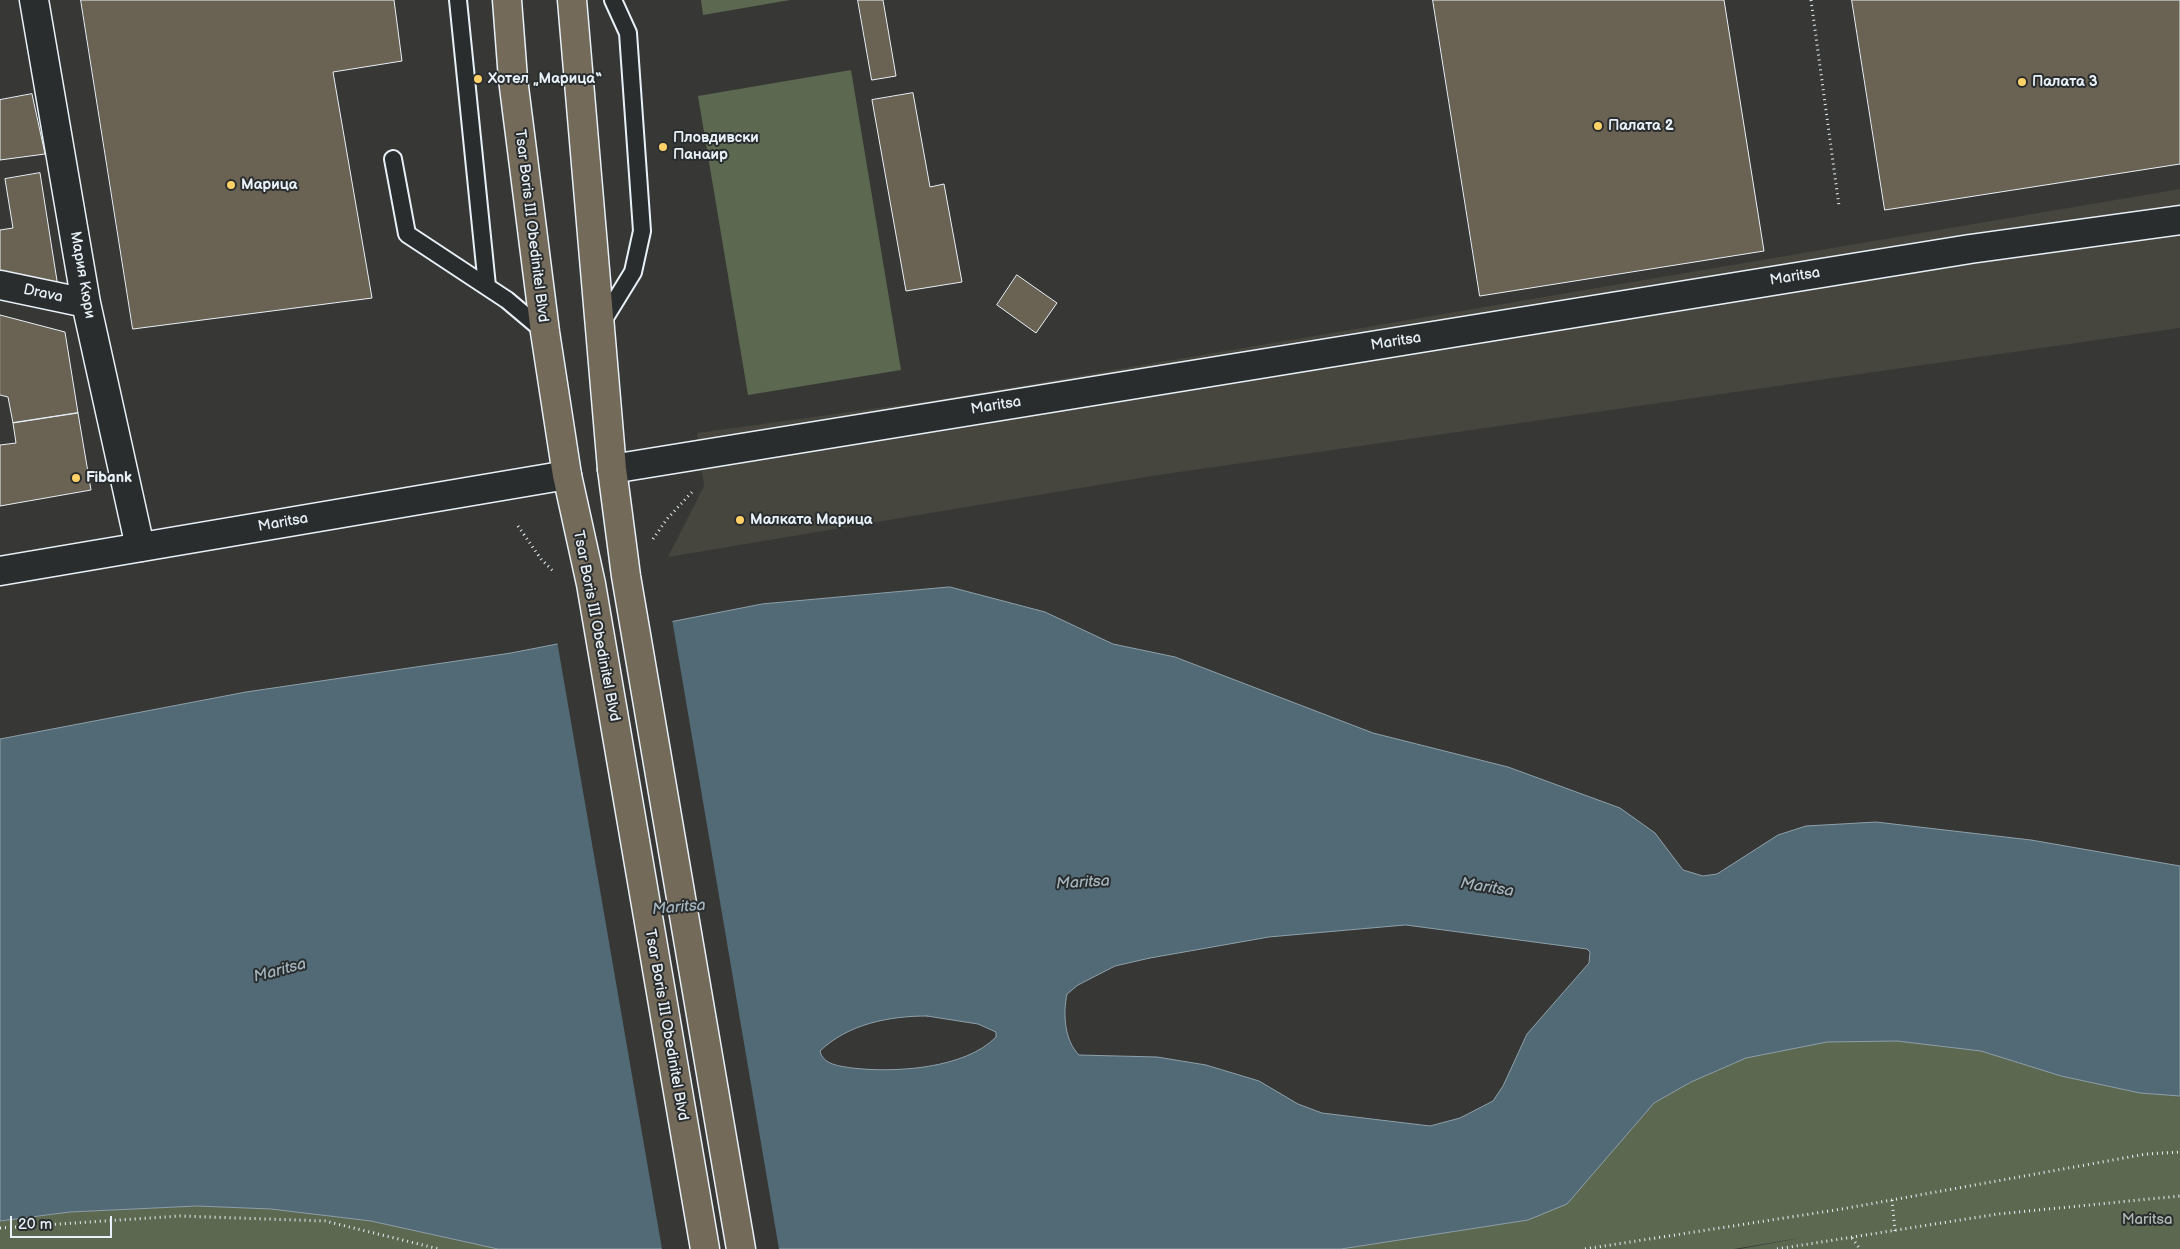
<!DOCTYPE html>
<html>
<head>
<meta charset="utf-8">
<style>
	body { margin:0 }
	#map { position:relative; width:2180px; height:1249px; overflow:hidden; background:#373835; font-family:"Balsamiq Sans",sans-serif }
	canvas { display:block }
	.scale { position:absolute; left:10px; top:1216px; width:102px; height:22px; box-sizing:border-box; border:2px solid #e8f1f8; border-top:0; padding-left:6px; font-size:15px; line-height:18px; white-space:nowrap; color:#e8f1f8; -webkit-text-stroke:4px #2a2d2e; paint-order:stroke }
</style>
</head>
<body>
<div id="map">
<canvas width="2180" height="1249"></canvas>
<div class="scale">20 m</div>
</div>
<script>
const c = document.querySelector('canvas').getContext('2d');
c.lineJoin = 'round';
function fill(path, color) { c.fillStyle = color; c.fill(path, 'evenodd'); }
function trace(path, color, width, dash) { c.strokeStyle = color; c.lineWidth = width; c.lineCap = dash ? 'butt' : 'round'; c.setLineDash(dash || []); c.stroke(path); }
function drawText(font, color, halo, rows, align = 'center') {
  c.font = font + ' "Balsamiq Sans",sans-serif'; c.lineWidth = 4; c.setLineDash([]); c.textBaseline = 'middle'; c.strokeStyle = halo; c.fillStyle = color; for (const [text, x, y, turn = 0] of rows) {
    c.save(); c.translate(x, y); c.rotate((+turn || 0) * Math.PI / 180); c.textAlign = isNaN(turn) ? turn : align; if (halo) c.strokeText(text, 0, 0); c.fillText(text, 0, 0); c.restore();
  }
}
const built = new Path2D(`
	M 2180,189 L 2180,328 L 1152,476 L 668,557 L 704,486 L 697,433 L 937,400 Z`);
const green = new Path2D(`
	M 701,0 L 790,0 L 703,15 Z
	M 851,70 L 901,370 L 748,395 L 698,96 Z
	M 1897,1041 L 1981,1051 L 2061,1076 L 2140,1093 L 2180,1096 L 2180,1249 L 1740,1249 L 1800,1238 L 1734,1249 L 1341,1249 L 1528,1220 L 1630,1131 L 1654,1103 L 1691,1082 L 1746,1058 L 1827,1042 Z
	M 197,1206 L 271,1209 L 371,1221 L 498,1249 L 0,1249 L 0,1221 L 70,1212 Z`);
const water = new Path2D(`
	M 950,587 L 1045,612 L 1113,644 L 1175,657 L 1373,733 L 1508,767 L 1620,808 L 1655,833 L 1683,870 L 1703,876 L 1717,874 L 1778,835 L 1806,826 L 1876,822 L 2031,840 L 2180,866 L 2180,1096 L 2140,1093 L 2061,1076 L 1981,1051 L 1897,1041 L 1827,1042 L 1746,1058 L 1691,1082 L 1654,1103 L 1567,1204 L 1528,1220 L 1341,1249 L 498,1249 L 371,1221 L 271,1209 L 197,1206 L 70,1212 L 0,1221 L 0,739 L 246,692 L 511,653 L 762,604 ZM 1406,925 L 1587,949 L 1590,952 L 1589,963 L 1527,1034 L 1503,1086 L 1493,1101 L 1460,1118 L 1430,1126 L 1322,1113 L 1298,1104 L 1259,1081 L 1206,1065 L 1157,1057 L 1079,1055 C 1064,1040 1063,1013 1067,994 L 1078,985 L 1115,966 L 1150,958 L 1269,937 ZM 927,1016 L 978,1024 L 996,1032 L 996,1037 C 965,1069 894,1073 852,1068 C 840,1066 823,1065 820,1051 C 848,1024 889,1016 927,1016 Z`);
const pier = new Path2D(`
	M 672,619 L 779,1249 L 662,1249 L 557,641 Z`);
const building = new Path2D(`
	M 81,0 L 394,0 L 402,61 L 333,72 L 372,298 L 133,329 Z
	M 858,0 L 883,0 L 896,76 L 872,80 Z
	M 1433,0 L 1724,0 L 1764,251 L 1480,296 Z
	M 1852,0 L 2180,0 L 2180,164 L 1885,210 Z
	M 913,93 L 930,187 L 944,184 L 962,282 L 906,291 L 872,100 Z
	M 32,94 L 45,154 L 0,160 L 0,100 Z
	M 40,173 L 58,287 L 0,277 L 0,230 L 13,228 L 5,179 Z
	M 1017,275 L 1057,303 L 1036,333 L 997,305 Z
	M 0,315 L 65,332 L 78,413 L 13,423 L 8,397 L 0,395 Z
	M 78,413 L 91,490 L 0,506 L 0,445 L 16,443 L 13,423 Z`);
const path = new Path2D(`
	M 1811,0 L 1839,206
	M 518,526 L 541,559 L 554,572
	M 653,539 L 667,519 L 692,492
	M 1892,1200 L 1895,1231
	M 0,1228 L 180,1216 L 325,1221 L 439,1249
	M 1852,1238 L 1860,1249
	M 1585,1249 L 1842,1209 L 2146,1154 L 2180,1152
	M 1777,1249 L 1998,1214 L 2180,1196`);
const service = new Path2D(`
	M 458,0 L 487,286
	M 393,159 L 407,234 L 507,300 L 545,332
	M 601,324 L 633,272 L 642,231 L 628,33 L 613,0`);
const minor = new Path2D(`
	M 34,0 L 86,303 L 140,547
	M 0,285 L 86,303
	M 612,469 L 1970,249 L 2180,220`);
const tertiary = new Path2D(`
	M 0,571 L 567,475`);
const primary = new Path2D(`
	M 507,0 L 513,79 L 545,332 L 567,475 L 591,584 L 705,1249
	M 572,0 L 612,469 L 626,576 L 741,1249`);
const markers = [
	[478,79,5,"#ffd166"],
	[2022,82,5,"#ffd166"],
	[1598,126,5,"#ffd166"],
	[663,147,5,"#ffd166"],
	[231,185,5,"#ffd166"],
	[76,478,5,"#ffd166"],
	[740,520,5,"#ffd166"]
];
const poiNames = [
	["Хотел „Марица“",488,79],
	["Палата 3",2032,82],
	["Палата 2",1608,126],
	["Пловдивски",673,138],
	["Панаир",673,155],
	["Марица",241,185],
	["Fibank",86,478],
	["Малката Марица",750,520]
];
const streetNames = [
	["Tsar Boris III Obedinitel Blvd",531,226,83],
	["Мария Кюри",82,275,80],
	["Maritsa",1795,277,-9],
	["Drava",43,294,12],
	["Maritsa",1396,342,-9],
	["Maritsa",996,406,-9],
	["Maritsa",283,523,-10],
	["Tsar Boris III Obedinitel Blvd",596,626,79],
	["Tsar Boris III Obedinitel Blvd",666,1025,80]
];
const parkNames = [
	["Maritsa",2147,1220]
];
const waterNames = [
	["Maritsa",1083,883,-3],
	["Maritsa",1487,888,9],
	["Maritsa",679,908,-5],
	["Maritsa",280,971,-15]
];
fill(built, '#46453e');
fill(green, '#5d6850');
fill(water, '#526a76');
trace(water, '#8ea0aa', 1);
fill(pier, '#373835');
fill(building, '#6a6252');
trace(building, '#e8f1f8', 1);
trace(service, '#e8f1f8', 20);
trace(minor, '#e8f1f8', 31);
trace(tertiary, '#e8f1f8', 31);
trace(primary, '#e8f1f8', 31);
trace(path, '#e8f1f8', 3, [1, 4]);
trace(service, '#2a2d2e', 16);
trace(minor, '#2a2d2e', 28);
trace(tertiary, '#2a2d2e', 28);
trace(primary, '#746a5a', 28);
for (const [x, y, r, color] of markers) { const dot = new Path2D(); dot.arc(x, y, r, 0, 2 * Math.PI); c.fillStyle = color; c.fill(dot); trace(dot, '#2a2d2e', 2); }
drawText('bold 15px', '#e8f1f8', '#2a2d2e', poiNames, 'left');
drawText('15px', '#e8f1f8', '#2a2d2e', streetNames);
drawText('15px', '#b0bab5', '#2a2d2e', parkNames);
drawText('italic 16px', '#a4b4be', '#2a2d2e', waterNames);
</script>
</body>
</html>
